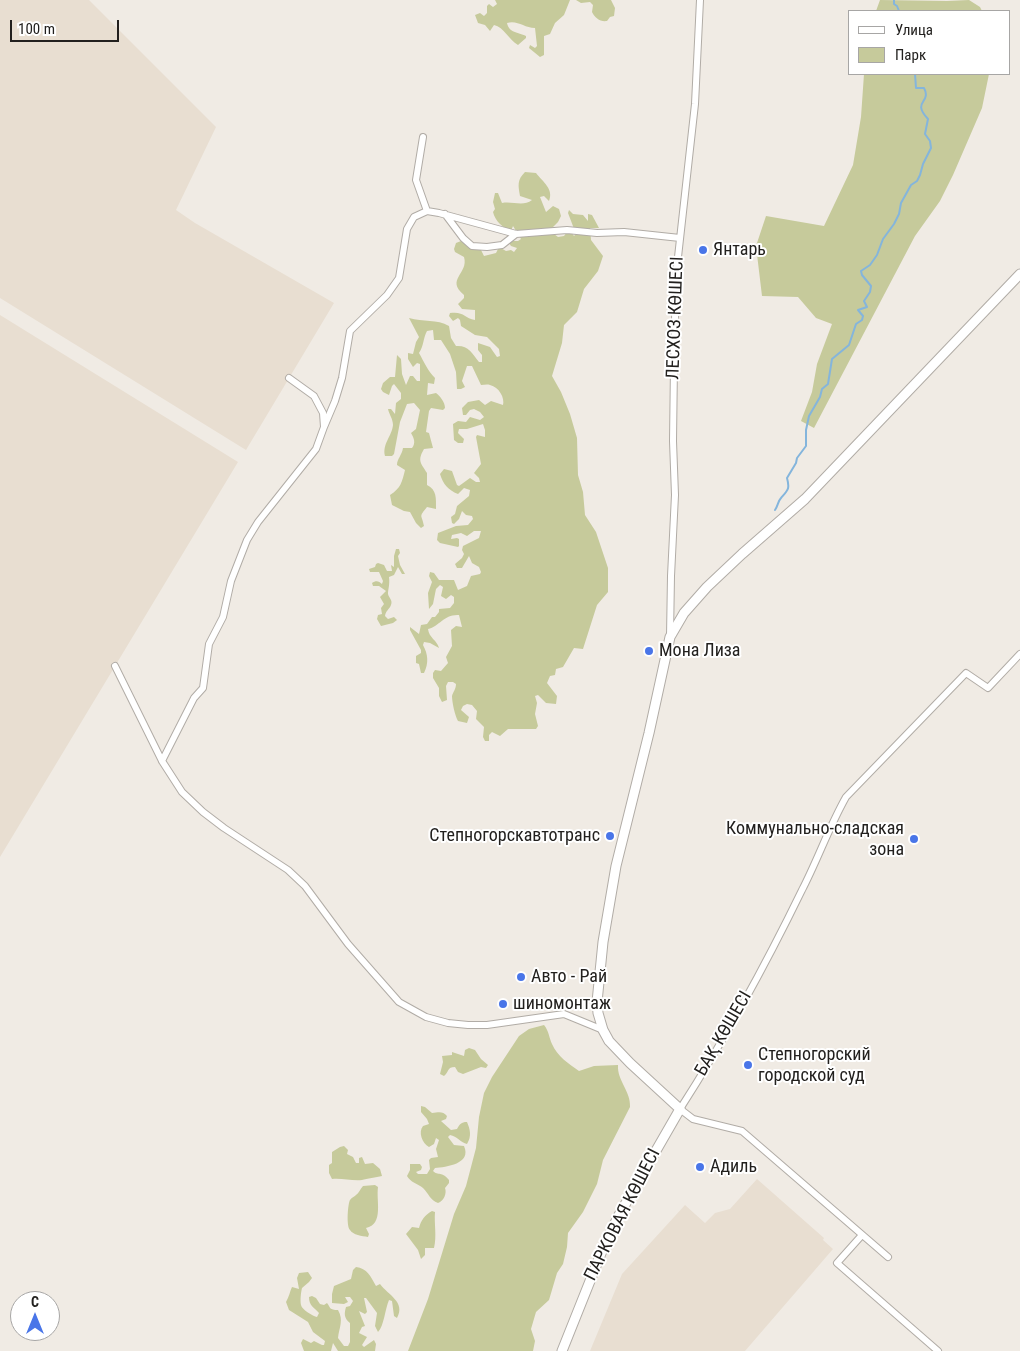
<!DOCTYPE html>
<html>
<head>
<meta charset="utf-8">
<style>
	body { margin:0 }
	#map { position:relative; width:1020px; height:1351px; overflow:hidden; background:#f0ebe4; font-family:"Roboto Condensed",sans-serif }
	canvas { display:block }
	.legend { position:absolute; left:848px; top:10px; width:162px; height:65px; box-sizing:border-box; background:#fff; border:1px solid #a7a6a5; margin:0; padding:6px 9px; list-style:none; font-size:15px; color:#22201e }
	.legend li { display:flex; align-items:center; gap:10px; height:25px }
	.legend b { width:25px; border:1px solid #a7a6a5 }
	.north { position:absolute; left:10px; top:1291px; width:50px; height:50px; box-sizing:border-box; background:#fff; border:1px solid #a7a6a5; border-radius:50%; rotate:0deg; font-size:14px; font-weight:700; line-height:20px; text-align:center; color:#22201e }
	.north::after { content:''; display:block; margin:auto; width:18px; height:22px; background:#4975e8; clip-path:polygon(50% 0,100% 100%,50% 72%,0 100%) }
	.scale { position:absolute; left:10px; top:20px; width:109px; height:22px; box-sizing:border-box; border:2px solid #22201e; border-top:0; padding-left:6px; font-size:15px; line-height:18px; white-space:nowrap; color:#22201e; -webkit-text-stroke:4px #fff; paint-order:stroke }
</style>
</head>
<body>
<div id="map">
<canvas width="1020" height="1351"></canvas>
<ul class="legend">
<li><b style="height:6px;background:#fff"></b>Улица</li>
<li><b style="height:14px;background:#c6ca9b"></b>Парк</li>
</ul>
<div class="north">С</div>
<div class="scale">100 m</div>
</div>
<script>
const c = document.querySelector('canvas').getContext('2d');
c.lineJoin = 'round';
function fill(path, color) { c.fillStyle = color; c.fill(path, 'evenodd'); }
function trace(path, color, width, dash) { c.strokeStyle = color; c.lineWidth = width; c.lineCap = dash ? 'butt' : 'round'; c.setLineDash(dash || []); c.stroke(path); }
function drawText(font, color, halo, rows, align = 'center') {
  c.font = font + ' "Roboto Condensed",sans-serif'; c.lineWidth = 4; c.setLineDash([]); c.textBaseline = 'middle'; c.strokeStyle = halo; c.fillStyle = color; for (const [text, x, y, turn = 0] of rows) {
    c.save(); c.translate(x, y); c.rotate((+turn || 0) * Math.PI / 180); c.textAlign = isNaN(turn) ? turn : align; if (halo) c.strokeText(text, 0, 0); c.fillText(text, 0, 0); c.restore();
  }
}
const built = new Path2D(`
	M 0,0 L 89,0 L 216,127 L 176,210 L 195,223 L 334,303 L 246,450 L 0,298 Z
	M 0,315 L 238,462 L 0,857 Z
	M 757,1179 L 824,1238 L 823,1240 L 833,1249 L 745,1351 L 590,1351 L 622,1274 L 685,1205 L 705,1223 L 715,1213 L 730,1209 Z`);
const green = new Path2D(`
	M 495,0 L 570,0 L 564,15 L 555,23 L 550,34 L 544,36 L 544,55 L 540,57 L 529,48 L 530,45 L 535,48 L 537,46 L 535,28 C 524,28 518,20 507,23 C 509,33 518,32 526,36 L 526,38 L 518,45 C 509,40 504,27 494,25 L 490,31 L 485,25 L 478,23 L 475,15 L 480,13 L 484,16 L 487,13 L 487,6 L 489,4 L 493,7 L 497,4 Z
	M 576,0 L 611,0 L 615,8 L 614,16 L 610,17 L 607,21 C 600,22 595,18 592,12 L 593,5 L 590,2 L 581,3 Z
	M 880,0 L 947,1 L 969,0 L 980,7 L 982,11 L 876,11 Z
	M 864,74 L 989,74 L 982,108 L 953,175 L 940,201 L 915,236 L 814,428 L 801,421 L 812,392 L 817,364 L 832,324 L 816,318 L 798,297 L 762,296 L 756,246 L 766,216 L 824,226 L 853,165 L 861,117 Z
	M 525,172 L 536,173 C 543,182 554,189 549,201 L 544,196 L 540,197 L 546,212 L 553,206 L 559,209 L 561,216 L 558,222 L 552,228 L 554,234 L 558,237 L 564,236 L 567,232 L 571,232 L 574,236 L 576,234 L 568,213 L 569,210 L 573,214 L 583,215 L 588,221 L 588,214 L 592,215 L 599,228 L 590,228 L 591,240 L 603,256 L 598,271 L 584,289 L 577,312 L 564,325 L 562,343 L 552,376 L 561,392 L 570,414 L 577,438 L 578,475 L 583,492 L 585,515 L 596,532 L 608,568 L 608,592 L 597,605 L 583,649 L 574,648 L 563,667 L 556,669 L 555,675 L 550,676 L 547,683 L 557,696 L 556,704 L 546,703 L 538,695 L 535,696 L 537,703 L 535,714 L 538,726 L 536,729 L 508,729 L 500,736 L 492,732 L 489,735 L 489,741 L 485,741 L 483,737 L 484,727 L 476,719 L 477,711 L 472,705 L 467,704 L 463,706 L 461,710 L 469,717 L 467,723 L 458,721 C 455,716 452,702 452,696 C 453,692 456,689 456,684 L 453,682 L 448,682 L 446,686 L 447,700 L 442,702 L 439,696 L 439,688 L 433,678 L 433,673 L 435,670 L 441,671 L 448,663 L 446,657 L 452,646 L 451,630 L 456,626 L 462,627 L 459,615 C 444,614 440,626 428,629 C 429,638 437,640 439,648 L 430,643 L 424,642 L 423,645 C 428,654 429,663 424,673 L 421,673 L 419,664 L 416,663 L 416,656 L 421,653 L 421,650 L 410,630 L 410,627 L 419,634 L 421,625 L 427,624 L 432,617 L 435,617 L 439,612 L 439,609 L 450,608 L 454,603 L 454,597 L 451,595 L 446,599 L 441,596 L 443,587 L 440,585 L 436,589 L 433,604 L 429,609 L 428,593 L 432,582 L 429,576 L 430,572 L 434,573 L 439,580 L 454,580 L 458,590 L 467,586 L 471,576 L 480,574 L 481,572 L 479,567 L 472,563 L 469,556 L 462,568 L 457,568 L 455,564 L 462,558 L 464,554 L 462,550 L 463,546 L 479,538 L 481,531 L 474,531 L 467,536 L 461,533 L 452,535 L 451,539 L 457,538 L 459,539 L 459,546 L 458,547 L 440,543 L 437,540 L 438,533 L 456,526 L 468,525 L 473,519 L 472,516 L 466,515 L 462,511 L 459,519 L 454,524 L 452,523 L 451,517 L 455,514 L 457,506 L 469,496 L 470,490 L 464,488 L 458,494 C 448,490 443,484 440,474 L 444,469 L 452,471 L 457,485 L 459,486 L 470,478 L 476,482 L 480,482 L 479,478 L 474,473 L 481,464 L 476,437 L 477,435 L 485,437 L 485,430 L 483,424 L 467,429 L 459,429 L 458,433 L 464,439 L 463,443 L 458,443 L 454,440 L 453,424 L 458,421 L 466,422 L 470,417 L 480,420 L 484,417 L 480,412 L 474,409 L 470,410 L 466,415 L 463,415 L 462,408 L 468,402 L 479,400 L 485,405 L 491,401 L 503,405 C 505,398 499,387 490,385 C 487,384 484,385 481,385 L 472,366 L 467,366 L 462,381 L 465,387 L 461,389 L 457,389 L 456,372 L 450,354 L 441,340 L 434,340 L 433,330 L 427,331 C 423,338 424,346 419,353 C 424,362 428,371 435,378 L 434,384 L 428,383 L 427,395 L 436,393 C 440,396 445,402 445,408 L 443,410 L 431,408 L 429,411 L 426,432 L 429,433 L 433,448 L 424,449 C 417,461 421,463 427,473 L 427,485 C 437,490 436,498 436,509 L 427,507 C 418,518 422,514 424,526 L 421,528 L 416,523 L 410,512 L 404,511 L 392,505 L 390,495 C 401,488 402,482 405,470 L 397,465 C 397,459 402,455 403,448 L 412,448 C 416,443 414,438 411,433 L 416,429 L 420,410 L 414,403 L 407,404 L 400,422 L 394,454 L 392,456 L 385,456 C 382,444 392,436 393,425 C 393,419 389,414 388,409 L 391,409 L 395,414 L 396,403 L 401,399 L 401,393 L 394,384 L 392,386 L 389,395 L 383,392 L 381,389 L 383,383 L 390,377 L 395,377 L 397,355 L 401,359 L 402,374 L 406,385 L 410,376 L 413,376 L 417,381 L 420,381 L 420,364 L 417,363 L 413,367 L 408,359 L 408,353 L 413,354 L 416,342 L 419,337 L 409,318 C 423,322 437,319 449,326 L 451,338 L 456,346 C 468,345 472,353 479,362 L 482,362 L 482,355 L 478,350 L 478,343 L 490,347 L 497,357 L 500,356 L 499,349 L 487,337 L 475,335 L 461,326 L 460,320 L 458,318 L 453,321 L 449,316 L 450,313 C 464,311 464,318 475,320 L 475,310 L 462,309 L 458,304 L 464,298 L 464,295 C 445,279 469,274 464,257 L 455,252 L 454,249 L 456,243 L 461,241 L 481,250 L 484,256 L 496,253 L 499,247 L 506,251 L 511,250 L 514,252 L 517,248 L 511,246 L 509,243 L 512,241 L 518,241 L 521,239 L 513,226 L 511,231 C 503,228 495,221 493,212 L 495,209 L 493,202 L 495,193 L 498,193 L 502,203 C 513,201 523,207 532,200 L 520,196 C 518,185 517,180 525,172 Z
	M 396,549 L 399,549 L 400,553 L 398,556 L 400,565 L 405,574 L 402,574 L 398,567 L 394,575 L 389,577 C 390,585 388,589 388,594 C 389,598 393,600 391,605 C 389,610 386,610 385,616 L 388,619 L 394,617 L 397,620 L 393,623 L 381,626 L 377,619 L 378,615 L 382,614 L 381,608 L 384,604 L 380,597 L 386,591 L 379,586 L 373,586 L 372,583 C 376,580 379,581 382,584 L 383,581 L 379,572 L 370,572 L 369,569 L 375,567 L 376,564 L 378,563 L 384,565 L 387,571 L 392,571 L 391,565 L 394,567 L 394,556 Z
	M 544,1025 C 549,1031 549,1038 552,1044 C 557,1056 569,1064 579,1071 L 594,1066 L 618,1065 C 617,1081 631,1091 630,1107 L 603,1160 L 597,1184 L 583,1212 L 568,1233 L 567,1247 L 563,1264 L 557,1273 L 549,1300 L 536,1312 L 531,1329 L 535,1341 L 533,1351 L 408,1351 L 428,1299 L 454,1214 L 466,1186 L 476,1148 L 479,1117 L 484,1093 L 492,1077 L 519,1036 L 529,1029 Z
	M 469,1048 L 475,1050 L 481,1059 L 488,1065 L 486,1068 L 481,1067 L 463,1074 L 458,1072 L 455,1067 C 447,1067 449,1072 444,1076 L 440,1074 L 443,1062 L 442,1056 L 452,1055 L 452,1052 L 464,1056 L 465,1050 Z
	M 421,1106 L 425,1107 L 432,1113 C 439,1112 443,1111 447,1116 L 446,1119 L 441,1121 L 451,1130 L 457,1129 C 460,1124 461,1122 467,1122 C 470,1129 472,1136 467,1144 C 461,1143 457,1136 450,1135 L 448,1137 L 454,1145 L 464,1146 C 472,1164 446,1167 435,1168 L 433,1171 C 438,1176 442,1171 449,1180 L 449,1183 L 445,1188 C 447,1193 444,1201 438,1203 C 430,1200 429,1194 423,1188 C 418,1184 410,1182 407,1176 L 410,1170 L 410,1164 L 420,1164 L 422,1167 L 421,1170 L 416,1172 L 418,1174 L 427,1174 L 430,1169 L 429,1160 L 431,1158 L 438,1157 L 436,1149 L 439,1140 L 436,1138 L 434,1144 L 429,1147 C 422,1143 418,1132 423,1126 L 429,1124 L 427,1119 L 421,1112 Z
	M 344,1146 L 348,1150 L 347,1154 L 353,1157 L 356,1163 L 359,1163 L 359,1158 L 362,1157 L 365,1164 L 373,1163 L 380,1169 L 382,1176 C 376,1177 367,1179 362,1180 C 352,1181 342,1178 332,1179 L 329,1173 L 329,1165 L 332,1163 L 332,1152 L 340,1147 Z
	M 375,1185 L 378,1187 C 376,1201 384,1224 366,1228 L 369,1234 L 368,1237 C 362,1236 353,1235 350,1230 C 346,1226 348,1203 350,1200 C 352,1197 354,1197 356,1195 C 359,1193 360,1189 363,1186 Z
	M 432,1211 L 435,1212 C 434,1224 437,1236 434,1248 L 425,1248 L 425,1255 L 421,1259 L 418,1250 L 406,1234 L 412,1227 L 419,1228 C 421,1220 425,1215 432,1211 Z
	M 356,1267 C 367,1268 371,1277 376,1286 L 380,1284 C 388,1295 406,1302 397,1318 L 394,1316 L 392,1301 L 389,1300 C 385,1309 384,1326 378,1332 L 375,1326 L 377,1313 L 366,1298 L 364,1298 L 367,1312 L 365,1314 L 359,1311 L 365,1326 L 362,1327 L 359,1333 L 367,1337 L 362,1345 L 364,1347 L 374,1340 L 376,1344 L 375,1351 L 338,1351 L 333,1343 L 331,1351 L 304,1351 L 301,1343 L 303,1339 L 311,1343 L 314,1341 L 322,1345 L 324,1345 L 325,1341 L 313,1332 L 308,1322 L 289,1310 L 286,1302 C 289,1297 290,1291 292,1287 L 299,1289 L 297,1278 L 299,1273 L 308,1272 L 312,1278 L 309,1282 L 302,1288 C 301,1292 300,1300 301,1305 C 302,1310 313,1316 317,1317 L 319,1313 C 314,1307 309,1306 309,1297 L 312,1296 L 316,1298 L 320,1304 L 324,1305 L 327,1303 C 331,1308 329,1310 338,1310 C 344,1320 339,1328 338,1338 L 344,1346 L 348,1346 L 350,1342 L 350,1323 C 344,1318 344,1314 346,1307 L 350,1306 L 353,1301 L 350,1297 L 345,1297 L 348,1302 L 344,1304 L 332,1303 L 332,1294 L 334,1286 L 351,1279 L 353,1270 Z`);
const stream = new Path2D(`
	M 894,0 L 894,4 L 897,6 L 899,11
	M 775,510 C 778,506 778,501 781,498 C 788,490 790,489 787,478 L 796,463 L 797,458 L 806,446 L 806,430 L 809,416 L 820,397 L 822,389 L 828,384 L 832,359 L 849,345 L 856,324 L 862,320 L 863,316 L 858,310 L 867,307 L 864,301 L 870,292 L 871,286 L 862,275 L 861,271 L 870,265 L 877,255 L 883,239 L 894,224 L 899,214 L 901,203 L 911,185 L 917,181 L 920,175 L 923,164 L 931,148 L 930,141 L 925,134 L 928,119 C 911,101 932,103 924,88 L 916,88 L 915,74`);
const street = new Path2D(`
	M 423,137 L 416,180 L 427,211
	M 445,214 L 463,238 L 472,246 L 487,247 L 502,245 L 516,234
	M 324,427 L 335,401 L 342,378 L 350,331 L 387,295 L 399,278 L 407,229 L 414,217 L 427,211 L 439,213 L 516,234 L 567,230 L 597,233 L 624,232 L 680,238
	M 670,636 L 671,576 L 675,495 L 673,441 L 674,365 L 676,275 L 695,104 L 700,0
	M 115,666 L 162,761 L 182,792 L 203,812 L 224,828 L 288,870 L 305,886 L 348,944 L 399,1002 L 426,1017 L 448,1023 L 468,1025 L 487,1025 L 564,1014 L 603,1030
	M 162,761 L 194,698 L 203,688 L 209,644 L 223,617 L 231,581 L 247,540 L 258,522 L 316,449 L 324,427 L 323,413 L 314,396 L 289,378
	M 862,1235 L 837,1263 L 938,1351
	M 888,1257 L 742,1131 L 693,1119 L 680,1109 C 725,1039 766,964 802,890 C 818,859 829,827 846,797 L 966,673 L 988,688 L 1020,654`);
const secondary = new Path2D(`
	M 562,1351 L 604,1246 L 619,1215 L 680,1109 L 630,1063 L 609,1041 L 603,1030 L 598,1013 L 597,1002 L 603,942 L 616,866 L 649,733 L 670,637 L 684,613 L 707,587 L 742,554 L 805,499 L 1020,274`);
const markers = [
	[703,250,5,"#4975e8"],
	[649,651,5,"#4975e8"],
	[610,836,5,"#4975e8"],
	[914,839,5,"#4975e8"],
	[521,977,5,"#4975e8"],
	[503,1004,5,"#4975e8"],
	[748,1065,5,"#4975e8"],
	[700,1167,5,"#4975e8"]
];
const poiNames = [
	["Янтарь",713,250],
	["Мона Лиза",659,651],
	["Коммунально-сладская",904,829,"right"],
	["зона",904,850,"right"],
	["Степногорскавтотранс",600,836,"right"],
	["Авто - Рай",531,977],
	["шиномонтаж",513,1004],
	["Степногорский",758,1055],
	["городской суд",758,1076],
	["Адиль",710,1167]
];
const streetNames = [
	["ЛЕСХОЗ КӨШЕСІ",676,318,-88],
	["БАҚ КӨШЕСІ",724,1034,-60],
	["ПАРКОВАЯ КӨШЕСІ",623,1215,-63]
];
fill(built, '#e8ded1');
fill(green, '#c6ca9b');
trace(stream, '#84b5dc', 2);
trace(street, '#b1aca6', 8);
trace(secondary, '#b1aca6', 11);
trace(street, '#fff', 6);
trace(secondary, '#fff', 9);
for (const [x, y, r, color] of markers) { const dot = new Path2D(); dot.arc(x, y, r, 0, 2 * Math.PI); c.fillStyle = color; c.fill(dot); trace(dot, '#fff', 2); }
drawText('18px', '#22201e', '#fff', poiNames, 'left');
drawText('18px', '#22201e', '#fff', streetNames);
</script>
</body>
</html>
